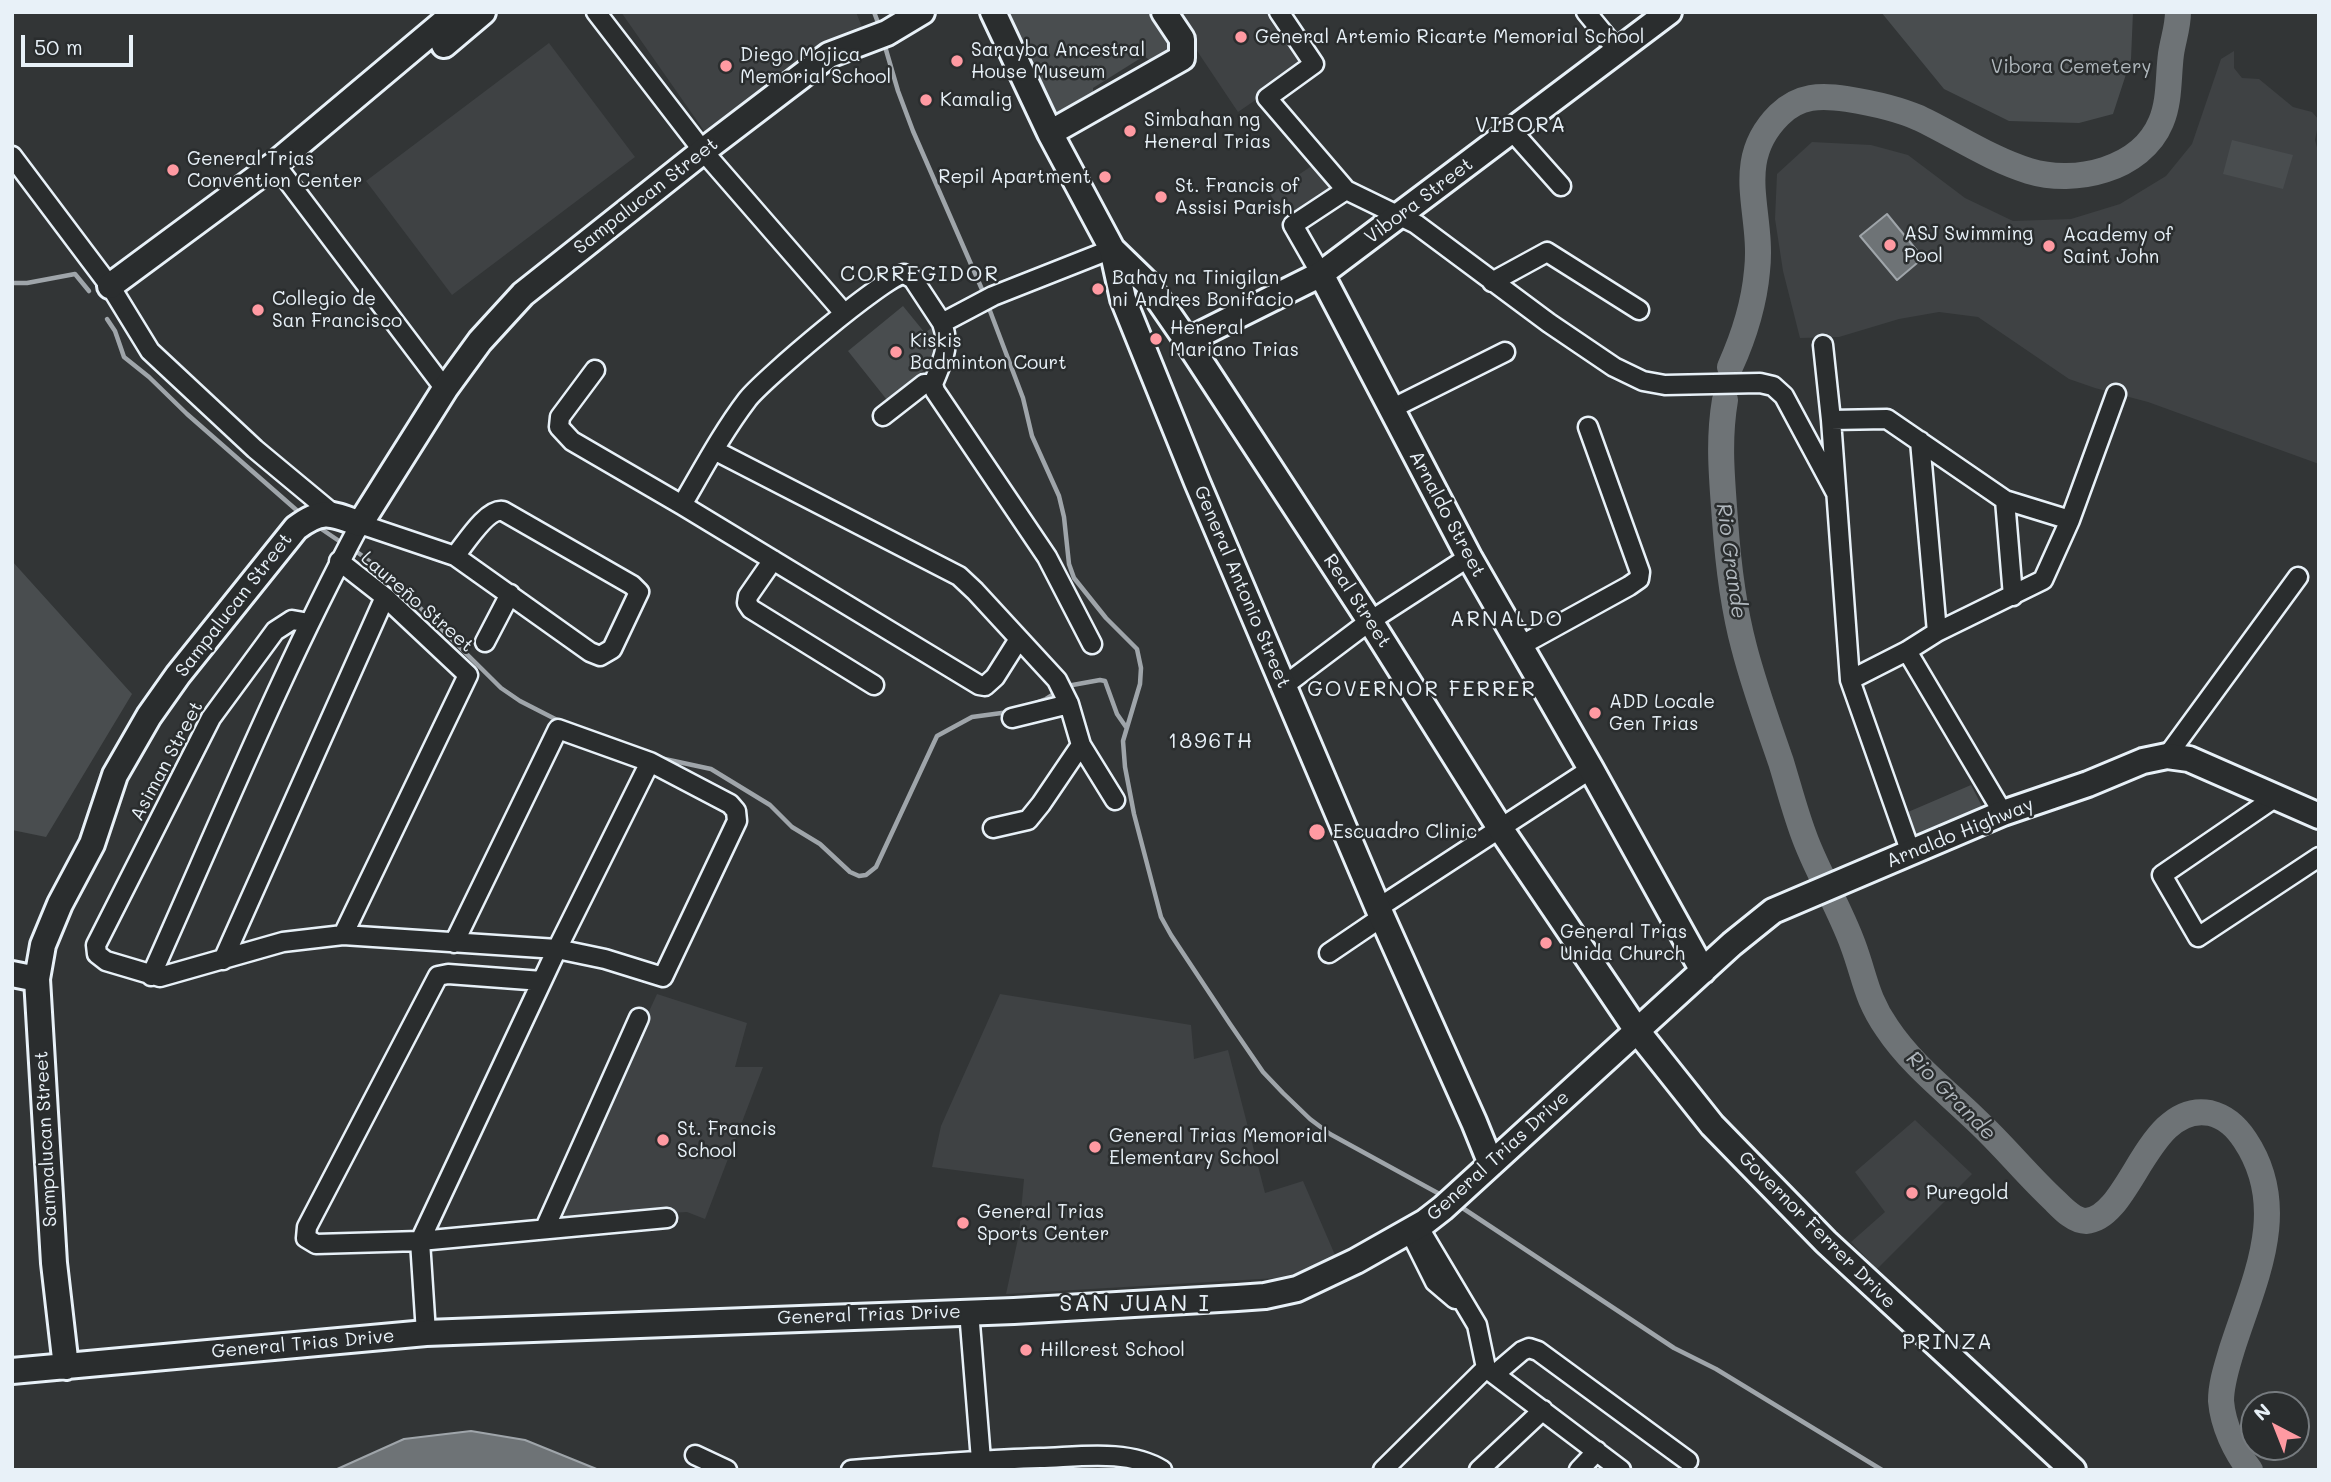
<!DOCTYPE html>
<html>
<head>
<meta charset="utf-8">
<style>
	body { margin:0 }
	#map { position:relative; width:2331px; height:1482px; overflow:hidden; background:#323536; font-family:Mali,sans-serif }
	canvas { display:block }
	.frame { position:absolute; inset:0; border:14px solid #e8f1f8; pointer-events:none }
	.north { position:absolute; left:2240px; top:1391px; width:70px; height:70px; box-sizing:border-box; background:#2a2d2e; border:2px solid #767b7f; border-radius:50%; rotate:318deg; font-size:19px; font-weight:700; line-height:28px; text-align:center; color:#e8f1f8 }
	.north::after { content:''; display:block; margin:auto; width:24px; height:32px; background:#ff9aa2; clip-path:polygon(50% 0,100% 100%,50% 72%,0 100%) }
	.scale { position:absolute; left:21px; top:35px; width:112px; height:32px; box-sizing:border-box; border:4px solid #e8f1f8; border-top:0; padding-left:9px; font-size:21px; line-height:24px; white-space:nowrap; color:#e8f1f8; -webkit-text-stroke:5px #2a2d2e; paint-order:stroke }
</style>
</head>
<body>
<div id="map">
<canvas width="2331" height="1482"></canvas>
<div class="frame"></div>
<div class="north">N</div>
<div class="scale">50 m</div>
</div>
<script>
const c = document.querySelector('canvas').getContext('2d');
c.lineJoin = 'round';
function fill(path, color) { c.fillStyle = color; c.fill(path, 'evenodd'); }
function trace(path, color, width, dash) { c.strokeStyle = color; c.lineWidth = width; c.lineCap = dash ? 'butt' : 'round'; c.setLineDash(dash || []); c.stroke(path); }
function drawText(font, color, halo, rows, align = 'center') {
  c.font = font + ' Mali,sans-serif'; c.lineWidth = 5; c.setLineDash([]); c.textBaseline = 'middle'; c.strokeStyle = halo; c.fillStyle = color; for (const [text, x, y, turn = 0] of rows) {
    c.save(); c.translate(x, y); c.rotate((+turn || 0) * Math.PI / 180); c.textAlign = isNaN(turn) ? turn : align; if (halo) c.strokeText(text, 0, 0); c.fillText(text, 0, 0); c.restore();
  }
}
const built = new Path2D(`
	M 621,12 L 856,12 L 862,27 L 807,56 L 779,76 L 707,135 Z
	M 1171,12 L 1278,12 L 1311,62 L 1238,112 Z
	M 549,43 L 635,157 L 452,295 L 366,181 Z
	M 2234,51 L 2234,68 L 2242,78 L 2259,79 L 2293,107 L 2312,112 L 2319,120 L 2315,140 L 2319,155 L 2319,464 L 2148,402 L 2095,388 L 2069,379 L 1978,317 L 1939,312 L 1899,319 L 1839,337 L 1800,338 L 1783,271 L 1775,219 L 1777,174 L 1812,142 L 1871,145 L 1908,155 L 1965,198 L 2013,221 L 2071,219 L 2120,204 L 2166,176 L 2192,144 L 2221,59 Z
	M 1319,161 L 1341,189 L 1289,224 L 1270,194 Z
	M 657,994 L 747,1023 L 735,1067 L 763,1067 L 705,1219 L 687,1212 L 563,1219 L 556,1214 Z
	M 1000,994 L 1191,1025 L 1194,1059 L 1228,1050 L 1265,1193 L 1303,1181 L 1335,1255 L 1300,1272 L 1277,1278 L 1006,1294 L 1019,1234 L 1024,1179 L 932,1167 L 941,1126 Z
	M 1915,1120 L 1972,1174 L 1877,1269 L 1851,1242 L 1885,1212 L 1855,1172 Z`);
const green = new Path2D(`
	M 1008,12 L 1160,12 L 1177,48 L 1159,67 L 1144,56 L 1093,88 L 1094,107 L 1064,119 L 1055,114 Z
	M 1881,12 L 2133,12 L 2131,59 L 2113,114 L 2079,123 L 2009,121 L 1944,89 Z
	M 2232,140 L 2293,155 L 2283,189 L 2223,174 Z
	M 903,306 L 925,333 L 935,325 L 945,353 L 887,400 L 848,351 Z
	M 12,561 L 132,694 L 46,837 L 12,830 Z
	M 1971,785 L 1984,810 L 1918,839 L 1908,812 Z`);
const water = new Path2D(`
	M 1887,214 L 1923,258 L 1897,280 L 1860,236 Z
	M 471,1431 L 525,1440 L 599,1470 L 335,1470 L 404,1439 Z`);
const stream = new Path2D(`
	M 874,12 L 880,28
	M 884,43 L 898,91 L 913,131 L 984,294
	M 12,283 L 27,283 L 75,274 L 89,291
	M 987,303 L 1023,398 L 1032,436 L 1059,496 L 1064,517 L 1069,564 L 1074,578 L 1106,618 L 1137,649 L 1141,668 L 1140,684 L 1123,741 L 1125,767 L 1134,814 L 1161,917 L 1171,935 L 1230,1024 L 1263,1072 L 1283,1093 L 1310,1119 L 1330,1134 L 1445,1197
	M 107,319 L 115,331 L 124,357 L 149,377 L 187,414 L 301,514
	M 317,526 L 342,543
	M 353,549 L 384,572 L 501,688 L 520,701 L 563,723
	M 1067,686 L 1100,680 L 1105,681 L 1117,714 L 1126,727
	M 1030,705 L 1046,699 L 1057,692
	M 660,758 L 711,769 L 770,805 L 792,827 L 820,844 L 850,872 L 859,876 L 866,875 L 876,867 L 937,736 L 972,717 L 1009,712
	M 1458,1205 L 1674,1348 L 1716,1369 L 1882,1470`);
const river = new Path2D(`
	M 1730,367 C 1744,336 1754,305 1757,271 C 1764,212 1731,163 1779,115 C 1799,95 1821,95 1847,99 C 1872,103 1896,108 1919,118 C 1955,135 1990,159 2029,171 C 2075,185 2141,170 2161,122 C 2170,101 2168,77 2171,54 C 2173,40 2178,27 2178,12
	M 1725,400 C 1718,441 1722,479 1725,520 C 1728,563 1733,606 1744,647 C 1754,686 1768,724 1781,762 C 1789,788 1796,816 1806,841 C 1820,877 1840,909 1853,945 C 1865,977 1866,998 1887,1028 C 1911,1064 1945,1090 1976,1120 C 2004,1146 2027,1175 2055,1201 C 2063,1209 2074,1221 2086,1221 C 2131,1218 2147,1101 2210,1113 C 2226,1117 2236,1126 2245,1140 C 2291,1209 2254,1280 2232,1349 C 2227,1366 2221,1383 2221,1401 C 2223,1425 2235,1451 2250,1470`);
const street = new Path2D(`
	M 596,12 L 703,151 L 844,313
	M 1279,12 L 1314,64 L 1267,98 L 1346,190 L 1416,224 L 1549,323 L 1614,367 L 1643,381 L 1665,385 L 1760,383 L 1773,386 L 1784,396 L 1836,493
	M 1586,12 L 1618,51
	M 1512,131 L 1561,186
	M 12,156 L 112,289 L 150,351 L 255,449 L 332,513
	M 275,164 L 445,389
	M 1321,274 L 1293,225 L 1346,190
	M 1492,282 L 1547,252 L 1639,310
	M 942,323 C 951,347 942,361 933,384 L 935,391 L 1047,557 L 1092,644
	M 1823,345 L 1831,420 L 1850,680 L 1911,853
	M 595,370 L 560,417 L 559,427 L 572,441 L 682,505 L 979,685 L 985,686 L 995,677 L 1019,639
	M 1391,409 L 1505,352
	M 883,416 L 924,384 L 933,384
	M 1831,420 L 1887,419 L 2005,500 L 2070,520
	M 1920,441 L 1937,632
	M 714,450 L 959,576 L 975,591 L 1057,680 L 1069,704 L 1081,745 L 1041,804 L 1028,820 L 993,828
	M 2005,500 L 2013,596
	M 682,505 C 703,469 722,433 747,400 C 761,381 886,275 904,274 L 913,279 L 942,323 L 993,296 L 1112,249
	M 773,560 L 748,596 L 747,603 L 751,609 L 874,685
	M 339,561 L 385,597 L 468,675 L 343,935
	M 309,623 L 292,620 L 275,631 L 211,718 L 96,945 L 97,954 L 106,961 L 160,977 L 283,942 L 343,935 L 557,949 L 605,959 L 663,977 L 737,821 L 736,811 L 730,804 L 650,762 L 558,729 L 454,943
	M 485,642 L 510,594
	M 1520,646 L 1629,586 L 1639,579 L 1640,572 L 1588,427
	M 1907,651 L 2003,813
	M 1850,680 L 1907,651 L 1937,632 L 2043,580 L 2070,520 L 2116,394
	M 1285,685 L 1370,621 L 1469,557
	M 1012,718 L 1069,704
	M 1081,745 L 1115,800
	M 2167,756 L 2298,577
	M 2276,797 L 2162,875 L 2198,937 L 2319,857
	M 1378,908 L 1591,769
	M 1329,953 L 1382,917
	M 223,960 L 385,597
	M 151,976 C 219,824 282,670 360,524 L 455,556 L 590,652 L 600,656 L 612,649 L 639,592 L 632,585 L 503,511 C 487,508 465,544 455,556
	M 542,981 L 448,974 L 438,976 L 307,1227 L 306,1238 L 316,1244 L 420,1241 L 667,1218
	M 1418,1226 L 1477,1325 L 1486,1368 L 1621,1470
	M 545,1228 L 639,1018
	M 1415,1242 L 1435,1282 L 1455,1299
	M 969,1311 L 981,1460 L 977,1470
	M 426,1333 L 420,1241 L 557,949 L 650,762
	M 1495,1374 L 1522,1351 L 1529,1348 L 1538,1351 L 1688,1461
	M 695,1455 L 727,1470
	M 851,1470 C 914,1465 977,1460 1040,1458 C 1079,1457 1128,1449 1162,1470
	M 1383,1470 L 1486,1368
	M 1479,1470 L 1543,1410
	M 1579,1470 L 1597,1451`);
const secondary = new Path2D(`
	M 993,12 L 1050,133 L 1112,249 L 1123,299 L 1197,482 L 1378,908 L 1474,1122 L 1491,1164
	M 444,45 L 483,12
	M 1050,133 L 1182,58 L 1182,39 L 1164,12
	M 1112,249 L 1147,283 L 1187,341 L 1370,621 L 1500,828 L 1638,1032 L 1712,1125 L 1826,1242 L 2073,1470
	M 1321,274 L 1469,557 L 1591,769 L 1703,971
	M 110,286 L 275,164 L 456,12
	M 1187,341 L 1321,274 L 1669,12
	M 12,974 L 37,979
	M 66,1367 L 54,1263 L 37,979 L 43,945 L 60,904 L 92,844 L 115,775 L 149,716 L 178,675 L 296,528 C 322,508 331,513 360,524 L 445,389 L 480,341 L 523,294 L 703,151 L 829,55 L 887,33 L 922,12
	M 12,1371 L 426,1333 L 1014,1311 L 1237,1298 L 1265,1296 L 1297,1289 L 1356,1261 L 1425,1222 L 1443,1208 L 1732,944 L 1773,911 L 2003,813 L 2088,784 L 2143,761 L 2167,756 L 2189,759 L 2319,816`);
const markers = [
	[1241,37,7,"#ff9aa2"],
	[957,61,7,"#ff9aa2"],
	[726,66,7,"#ff9aa2"],
	[926,100,7,"#ff9aa2"],
	[1130,131,7,"#ff9aa2"],
	[173,170,7,"#ff9aa2"],
	[1105,177,7,"#ff9aa2"],
	[1161,197,7,"#ff9aa2"],
	[1890,245,7,"#ff9aa2"],
	[2049,246,7,"#ff9aa2"],
	[1098,289,7,"#ff9aa2"],
	[258,310,7,"#ff9aa2"],
	[1156,339,7,"#ff9aa2"],
	[896,352,7,"#ff9aa2"],
	[1595,713,7,"#ff9aa2"],
	[1317,832,9,"#ff9aa2"],
	[1546,943,7,"#ff9aa2"],
	[663,1140,7,"#ff9aa2"],
	[1095,1147,7,"#ff9aa2"],
	[1912,1193,7,"#ff9aa2"],
	[963,1223,7,"#ff9aa2"],
	[1026,1350,7,"#ff9aa2"]
];
const poiNames = [
	["General Artemio Ricarte Memorial School",1255,37],
	["Sarayba Ancestral",971,50],
	["House Museum",971,72],
	["Diego Mojica",740,55],
	["Memorial School",740,77],
	["Kamalig",940,100],
	["Simbahan ng",1144,120],
	["Heneral Trias",1144,142],
	["General Trias",187,159],
	["Convention Center",187,181],
	["Repil Apartment",1091,177,"right"],
	["St. Francis of",1175,186],
	["Assisi Parish",1175,208],
	["ASJ Swimming",1904,234],
	["Pool",1904,256],
	["Academy of",2063,235],
	["Saint John",2063,257],
	["Bahay na Tinigilan",1112,278],
	["ni Andres Bonifacio",1112,300],
	["Collegio de",272,299],
	["San Francisco",272,321],
	["Heneral",1170,328],
	["Mariano Trias",1170,350],
	["Kiskis",910,341],
	["Badminton Court",910,363],
	["ADD Locale",1609,702],
	["Gen Trias",1609,724],
	["Escuadro Clinic",1333,832],
	["General Trias",1560,932],
	["Unida Church",1560,954],
	["St. Francis",677,1129],
	["School",677,1151],
	["General Trias Memorial",1109,1136],
	["Elementary School",1109,1158],
	["Puregold",1926,1193],
	["General Trias",977,1212],
	["Sports Center",977,1234],
	["Hillcrest School",1040,1350]
];
const parkNames = [
	["Vibora Cemetery",2071,67]
];
const streetNames = [
	["Sampalucan Street",646,196,-38],
	["Vibora Street",1419,201,-37],
	["Arnaldo Street",1447,514,62],
	["General Antonio Street",1242,587,67],
	["Real Street",1357,601,57],
	["Laureño Street",417,602,41],
	["Sampalucan Street",234,605,-52],
	["Asiman Street",167,761,-62],
	["Arnaldo Highway",1960,833,-22],
	["Sampalucan Street",46,1139,-93],
	["General Trias Drive",1498,1156,-42],
	["Governor Ferrer Drive",1817,1230,45],
	["General Trias Drive",869,1315,-2],
	["General Trias Drive",303,1344,-5]
];
const neighbourhoodNames = [
	["VIBORA",1521,126],
	["CORREGIDOR",920,275],
	["ARNALDO",1507,620],
	["GOVERNOR FERRER",1422,690],
	["1896TH",1211,742],
	["PRINZA",1948,1343]
];
const waterNames = [
	["Rio Grande",1731,561,82],
	["Rio Grande",1951,1096,45]
];
const quarterNames = [
	["SAN JUAN I",1135,1304]
];
fill(built, '#3f4244');
fill(green, '#494d4f');
fill(water, '#6e7376');
trace(water, '#9fa5aa', 2);
trace(stream, '#9fa5aa', 4.5);
trace(river, '#6e7376', 26);
trace(street, '#e8f1f8', 23);
trace(secondary, '#e8f1f8', 30);
trace(street, '#2a2d2e', 18);
trace(secondary, '#2a2d2e', 24);
for (const [x, y, r, color] of markers) { const dot = new Path2D(); dot.arc(x, y, r, 0, 2 * Math.PI); c.fillStyle = color; c.fill(dot); trace(dot, '#2a2d2e', 2.5); }
drawText('19px', '#e8f1f8', '#2a2d2e', poiNames, 'left');
drawText('19px', '#b0b8bd', '#2a2d2e', parkNames);
drawText('19px', '#e8f1f8', '#2a2d2e', streetNames);
c.letterSpacing = '2px';
drawText('21px', '#e8f1f8', '#2a2d2e', neighbourhoodNames);
c.letterSpacing = '0px';
drawText('italic 21px', '#b1b8be', '#2a2d2e', waterNames);
c.letterSpacing = '2px';
drawText('23px', '#e8f1f8', '#2a2d2e', quarterNames);
c.letterSpacing = '0px';
</script>
</body>
</html>
